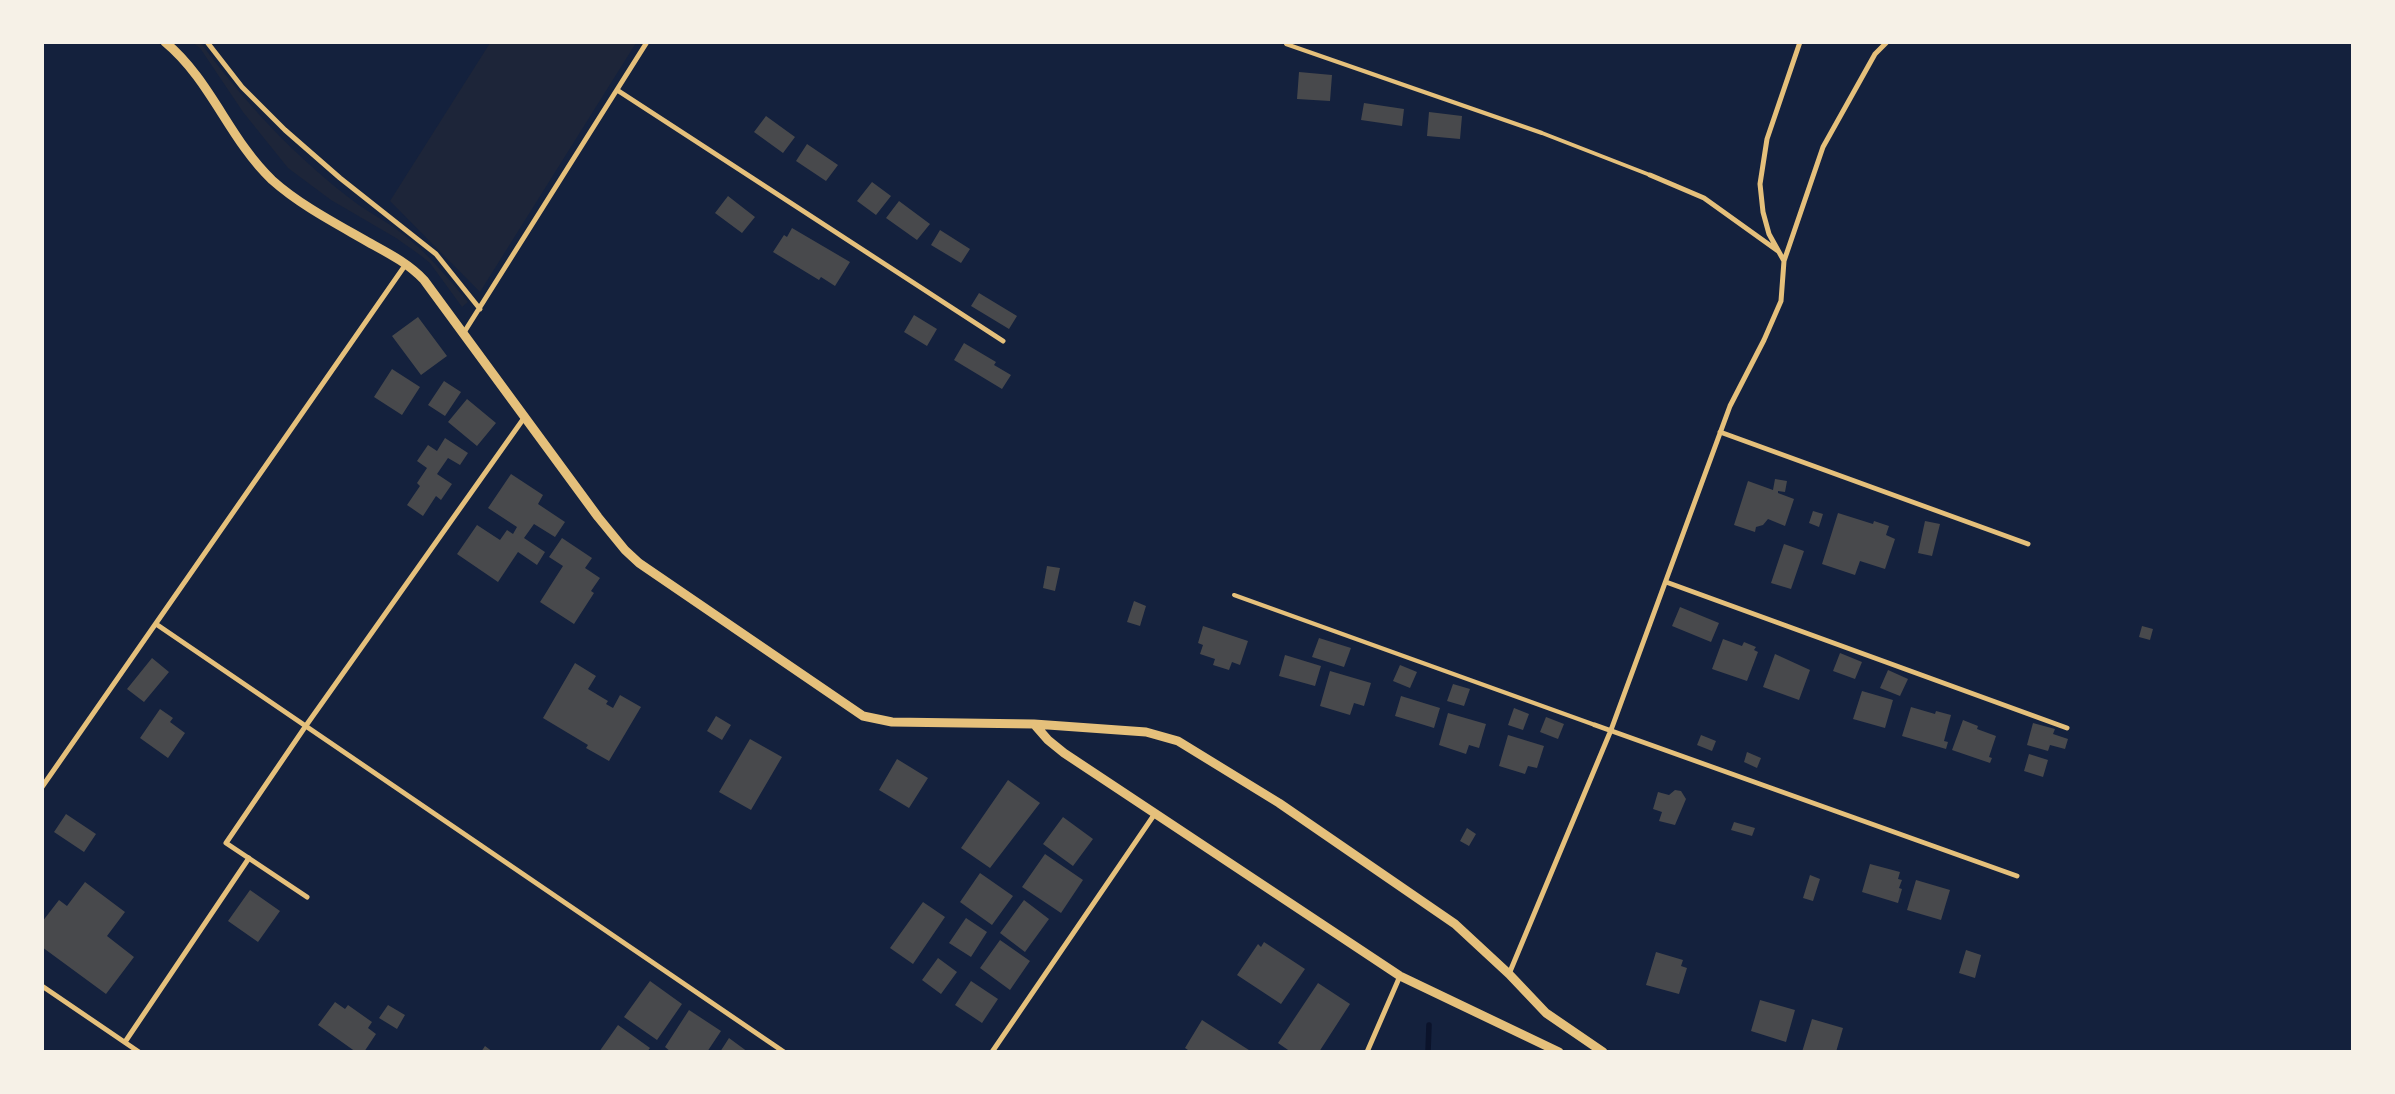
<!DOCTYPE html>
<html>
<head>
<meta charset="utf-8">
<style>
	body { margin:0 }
	#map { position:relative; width:2395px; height:1094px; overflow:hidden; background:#14213d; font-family:"Work Sans",sans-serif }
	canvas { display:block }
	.frame { position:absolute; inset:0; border:44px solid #f6f1e7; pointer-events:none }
</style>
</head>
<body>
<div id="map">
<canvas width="2395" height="1094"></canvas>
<div class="frame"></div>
</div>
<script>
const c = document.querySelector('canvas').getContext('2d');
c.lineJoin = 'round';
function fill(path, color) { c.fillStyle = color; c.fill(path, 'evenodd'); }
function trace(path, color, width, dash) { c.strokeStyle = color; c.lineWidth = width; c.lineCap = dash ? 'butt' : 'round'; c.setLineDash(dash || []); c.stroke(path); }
const green = new Path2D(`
	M 193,43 L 201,43 C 245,103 295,157 356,203 C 370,213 386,221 400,232 C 427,252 447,277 468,302 L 462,307 L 430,263 L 420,255 L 396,238 L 331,200 L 288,168 L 243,112 L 200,48 Z
	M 490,43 L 636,43 L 480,292 L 390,201 Z`);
const stream = new Path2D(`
	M 1428,1052 L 1429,1025`);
const building = new Path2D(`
	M 1299,72 L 1332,75 L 1330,101 L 1297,99 Z
	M 1364,103 L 1404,109 L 1402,126 L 1361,120 Z
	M 1429,112 L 1462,116 L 1460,139 L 1427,136 Z
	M 766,116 L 795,137 L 783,153 L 754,132 Z
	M 807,144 L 838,165 L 826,181 L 796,161 Z
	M 872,182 L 891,196 L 876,215 L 857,201 Z
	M 728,196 L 755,217 L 742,233 L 715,213 Z
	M 899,201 L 930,224 L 917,240 L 886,218 Z
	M 792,228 L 850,262 L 835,286 L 821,277 L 819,280 L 773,252 L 784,235 L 787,237 Z
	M 940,230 L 970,249 L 961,263 L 931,245 Z
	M 979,293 L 1017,316 L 1009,329 L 971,306 Z
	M 914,315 L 937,329 L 927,346 L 904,332 Z
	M 418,317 L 447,356 L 421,375 L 392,336 Z
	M 964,343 L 996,362 L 994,365 L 1011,375 L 1002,389 L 954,360 Z
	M 392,369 L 420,387 L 402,415 L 374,397 Z
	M 444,381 L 461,392 L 445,416 L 428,405 Z
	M 467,399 L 496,423 L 477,446 L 448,422 Z
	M 445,438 L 468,453 L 460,465 L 448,458 L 437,474 L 452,484 L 441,500 L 436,496 L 423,516 L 407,505 L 420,486 L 417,483 L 427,468 L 417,461 L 428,445 L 437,451 Z
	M 511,474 L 543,495 L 538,504 L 565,522 L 555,537 L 534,524 L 524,538 L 545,552 L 537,565 L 518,552 L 498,582 L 457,554 L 477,525 L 500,540 L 507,530 L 513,534 L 517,527 L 488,508 Z
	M 1775,479 L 1787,481 L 1785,492 L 1778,491 L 1778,493 L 1794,499 L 1785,526 L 1768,519 L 1763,525 L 1756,527 L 1755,532 L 1734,525 L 1748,481 L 1773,490 Z
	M 1813,511 L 1823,514 L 1819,527 L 1809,523 Z
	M 1838,513 L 1873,524 L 1874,521 L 1889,526 L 1886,535 L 1895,539 L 1885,569 L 1860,561 L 1855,575 L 1822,564 Z
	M 1925,521 L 1940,524 L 1932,556 L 1918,553 Z
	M 562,538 L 592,558 L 585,568 L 600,578 L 591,591 L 594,593 L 574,624 L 540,602 L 563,566 L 549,557 Z
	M 1784,544 L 1804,551 L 1791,589 L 1771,583 Z
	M 1047,566 L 1060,568 L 1055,591 L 1043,588 Z
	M 1134,601 L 1146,606 L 1140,626 L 1127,622 Z
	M 1680,607 L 1719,623 L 1711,642 L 1672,626 Z
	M 1203,626 L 1248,641 L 1240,665 L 1232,662 L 1229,670 L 1213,665 L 1215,659 L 1200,654 L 1203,645 L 1198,643 Z
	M 2142,626 L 2153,629 L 2150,640 L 2139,637 Z
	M 1319,638 L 1351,648 L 1344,667 L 1312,657 Z
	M 1723,639 L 1742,646 L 1744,642 L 1756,647 L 1754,650 L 1758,652 L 1747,681 L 1712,669 Z
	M 1840,653 L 1862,662 L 1855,679 L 1833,671 Z
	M 1775,654 L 1810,670 L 1799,700 L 1763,687 Z
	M 1285,655 L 1321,666 L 1315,686 L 1279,676 Z
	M 152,658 L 169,672 L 144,702 L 127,689 Z
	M 575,663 L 596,676 L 588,689 L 608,701 L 606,704 L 613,708 L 620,695 L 641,707 L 609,761 L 586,748 L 588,745 L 543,718 Z
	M 1400,665 L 1417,672 L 1410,688 L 1393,681 Z
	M 1888,670 L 1908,679 L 1900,696 L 1880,688 Z
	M 1330,671 L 1371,683 L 1364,706 L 1354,703 L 1350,715 L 1320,706 Z
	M 1453,684 L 1470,689 L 1464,706 L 1447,701 Z
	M 1862,691 L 1893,700 L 1885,728 L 1853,719 Z
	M 1401,696 L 1440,708 L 1434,728 L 1395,716 Z
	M 1911,707 L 1935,714 L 1936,711 L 1951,715 L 1944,741 L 1948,742 L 1946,749 L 1902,736 Z
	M 1514,708 L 1529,714 L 1523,730 L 1508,725 Z
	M 160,709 L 173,718 L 170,722 L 185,733 L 168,758 L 140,738 Z
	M 1448,713 L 1486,724 L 1479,748 L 1469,745 L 1466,754 L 1439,745 Z
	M 716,716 L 731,725 L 722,740 L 707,731 Z
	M 1546,717 L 1564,724 L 1558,739 L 1540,732 Z
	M 1963,720 L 1978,726 L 1977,729 L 1996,736 L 1989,757 L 1992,758 L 1990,763 L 1952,750 Z
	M 2033,723 L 2055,729 L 2053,734 L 2068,739 L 2065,749 L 2050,745 L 2048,751 L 2027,745 Z
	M 1508,735 L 1544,746 L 1537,768 L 1528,766 L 1525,774 L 1499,766 Z
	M 1701,735 L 1716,741 L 1712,751 L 1697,745 Z
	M 750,739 L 782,757 L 751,810 L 719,792 Z
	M 1747,752 L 1761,758 L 1757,768 L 1744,762 Z
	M 2029,754 L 2048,760 L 2043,777 L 2024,771 Z
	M 897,759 L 928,778 L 909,808 L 879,790 Z
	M 1008,780 L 1040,803 L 990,868 L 961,848 Z
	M 1675,790 L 1681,791 L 1686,799 L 1675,825 L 1659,821 L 1662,812 L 1653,809 L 1658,792 L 1669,795 Z
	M 66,814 L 96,834 L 84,852 L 54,832 Z
	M 1063,817 L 1093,839 L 1073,866 L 1043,844 Z
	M 1734,822 L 1755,828 L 1752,836 L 1731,830 Z
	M 1467,828 L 1476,834 L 1469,846 L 1460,841 Z
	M 1045,854 L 1083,880 L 1061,913 L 1022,887 Z
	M 1870,864 L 1900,872 L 1898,879 L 1902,880 L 1899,888 L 1902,889 L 1898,903 L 1862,892 Z
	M 980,873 L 1013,896 L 992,925 L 960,902 Z
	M 1810,875 L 1820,879 L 1813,901 L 1803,898 Z
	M 1916,880 L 1950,890 L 1941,920 L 1907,910 Z
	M 85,882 L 125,912 L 107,936 L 134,957 L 106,994 L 42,947 L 42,922 L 59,900 L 67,906 Z
	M 250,890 L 280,911 L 258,942 L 228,921 Z
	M 1024,900 L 1049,919 L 1025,952 L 1000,933 Z
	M 923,902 L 945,917 L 913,964 L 890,948 Z
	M 966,918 L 987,932 L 971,957 L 949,943 Z
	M 1000,940 L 1030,961 L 1010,990 L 980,968 Z
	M 1264,942 L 1305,969 L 1281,1004 L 1237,975 L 1258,944 L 1261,947 Z
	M 1966,950 L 1981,955 L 1975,978 L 1959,973 Z
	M 1656,952 L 1683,960 L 1681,966 L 1687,968 L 1679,994 L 1646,985 Z
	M 938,958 L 957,972 L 941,994 L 922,980 Z
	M 650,981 L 682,1004 L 657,1040 L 624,1017 Z
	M 971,981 L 998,999 L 982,1023 L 955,1005 Z
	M 1318,983 L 1350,1004 L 1319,1052 L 1291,1052 L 1278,1043 Z
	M 1760,1000 L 1795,1010 L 1786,1042 L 1751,1031 Z
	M 335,1002 L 345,1009 L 348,1005 L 372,1022 L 368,1028 L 376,1034 L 364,1052 L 356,1052 L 318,1025 Z
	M 388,1005 L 405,1015 L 397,1029 L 379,1018 Z
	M 689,1010 L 721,1031 L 707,1052 L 671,1052 L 665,1047 Z
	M 1812,1019 L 1843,1028 L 1836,1052 L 1802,1052 Z
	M 1202,1020 L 1252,1052 L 1191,1052 L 1185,1048 Z
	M 618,1025 L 650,1048 L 647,1052 L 599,1052 Z
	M 729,1038 L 748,1052 L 720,1052 Z
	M 485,1046 L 493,1052 L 481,1052 Z`);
const service = new Path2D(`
	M 1286,44 L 1542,133 L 1650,175
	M 1234,595 L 1595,725`);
const minor = new Path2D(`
	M 207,42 L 242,87 L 285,130 L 340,178 L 436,254 L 480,309
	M 617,90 L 1003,341
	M 1650,175 L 1704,198 L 1778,251
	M 1784,261 L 1823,147 L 1875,54 L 1887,42
	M 463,334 L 647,42
	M 1720,432 L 2028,544
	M 1666,582 L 2067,728
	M 156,624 L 784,1052
	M 1595,725 L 2017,876
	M 42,787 L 406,264
	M 307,897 L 226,843 L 305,727 L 524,418
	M 1509,974 L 1611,730 L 1730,406 L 1764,340 L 1781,301 L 1784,261 L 1769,234 L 1763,212 L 1760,184 L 1767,139 L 1800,42
	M 42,986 L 139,1052
	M 125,1042 L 249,858
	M 992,1052 L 1154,815
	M 1367,1052 L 1400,976`);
const tertiary = new Path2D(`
	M 165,42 C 211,80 229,139 272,180 C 300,205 335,223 368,242 C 388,253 408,263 424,280 L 598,517 L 625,550 L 639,563 L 863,716 L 892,722 L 1034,724 L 1146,732 L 1178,741 L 1279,803 L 1455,924 L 1509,974 L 1546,1013 L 1603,1052
	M 1034,724 L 1048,740 L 1064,753 L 1400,976 L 1559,1052`);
fill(green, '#1d2539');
trace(stream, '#0b132b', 5.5);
fill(building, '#48494c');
trace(service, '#e5c07b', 4);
trace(minor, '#e5c07b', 5);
trace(tertiary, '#e5c07b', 9);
</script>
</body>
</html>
